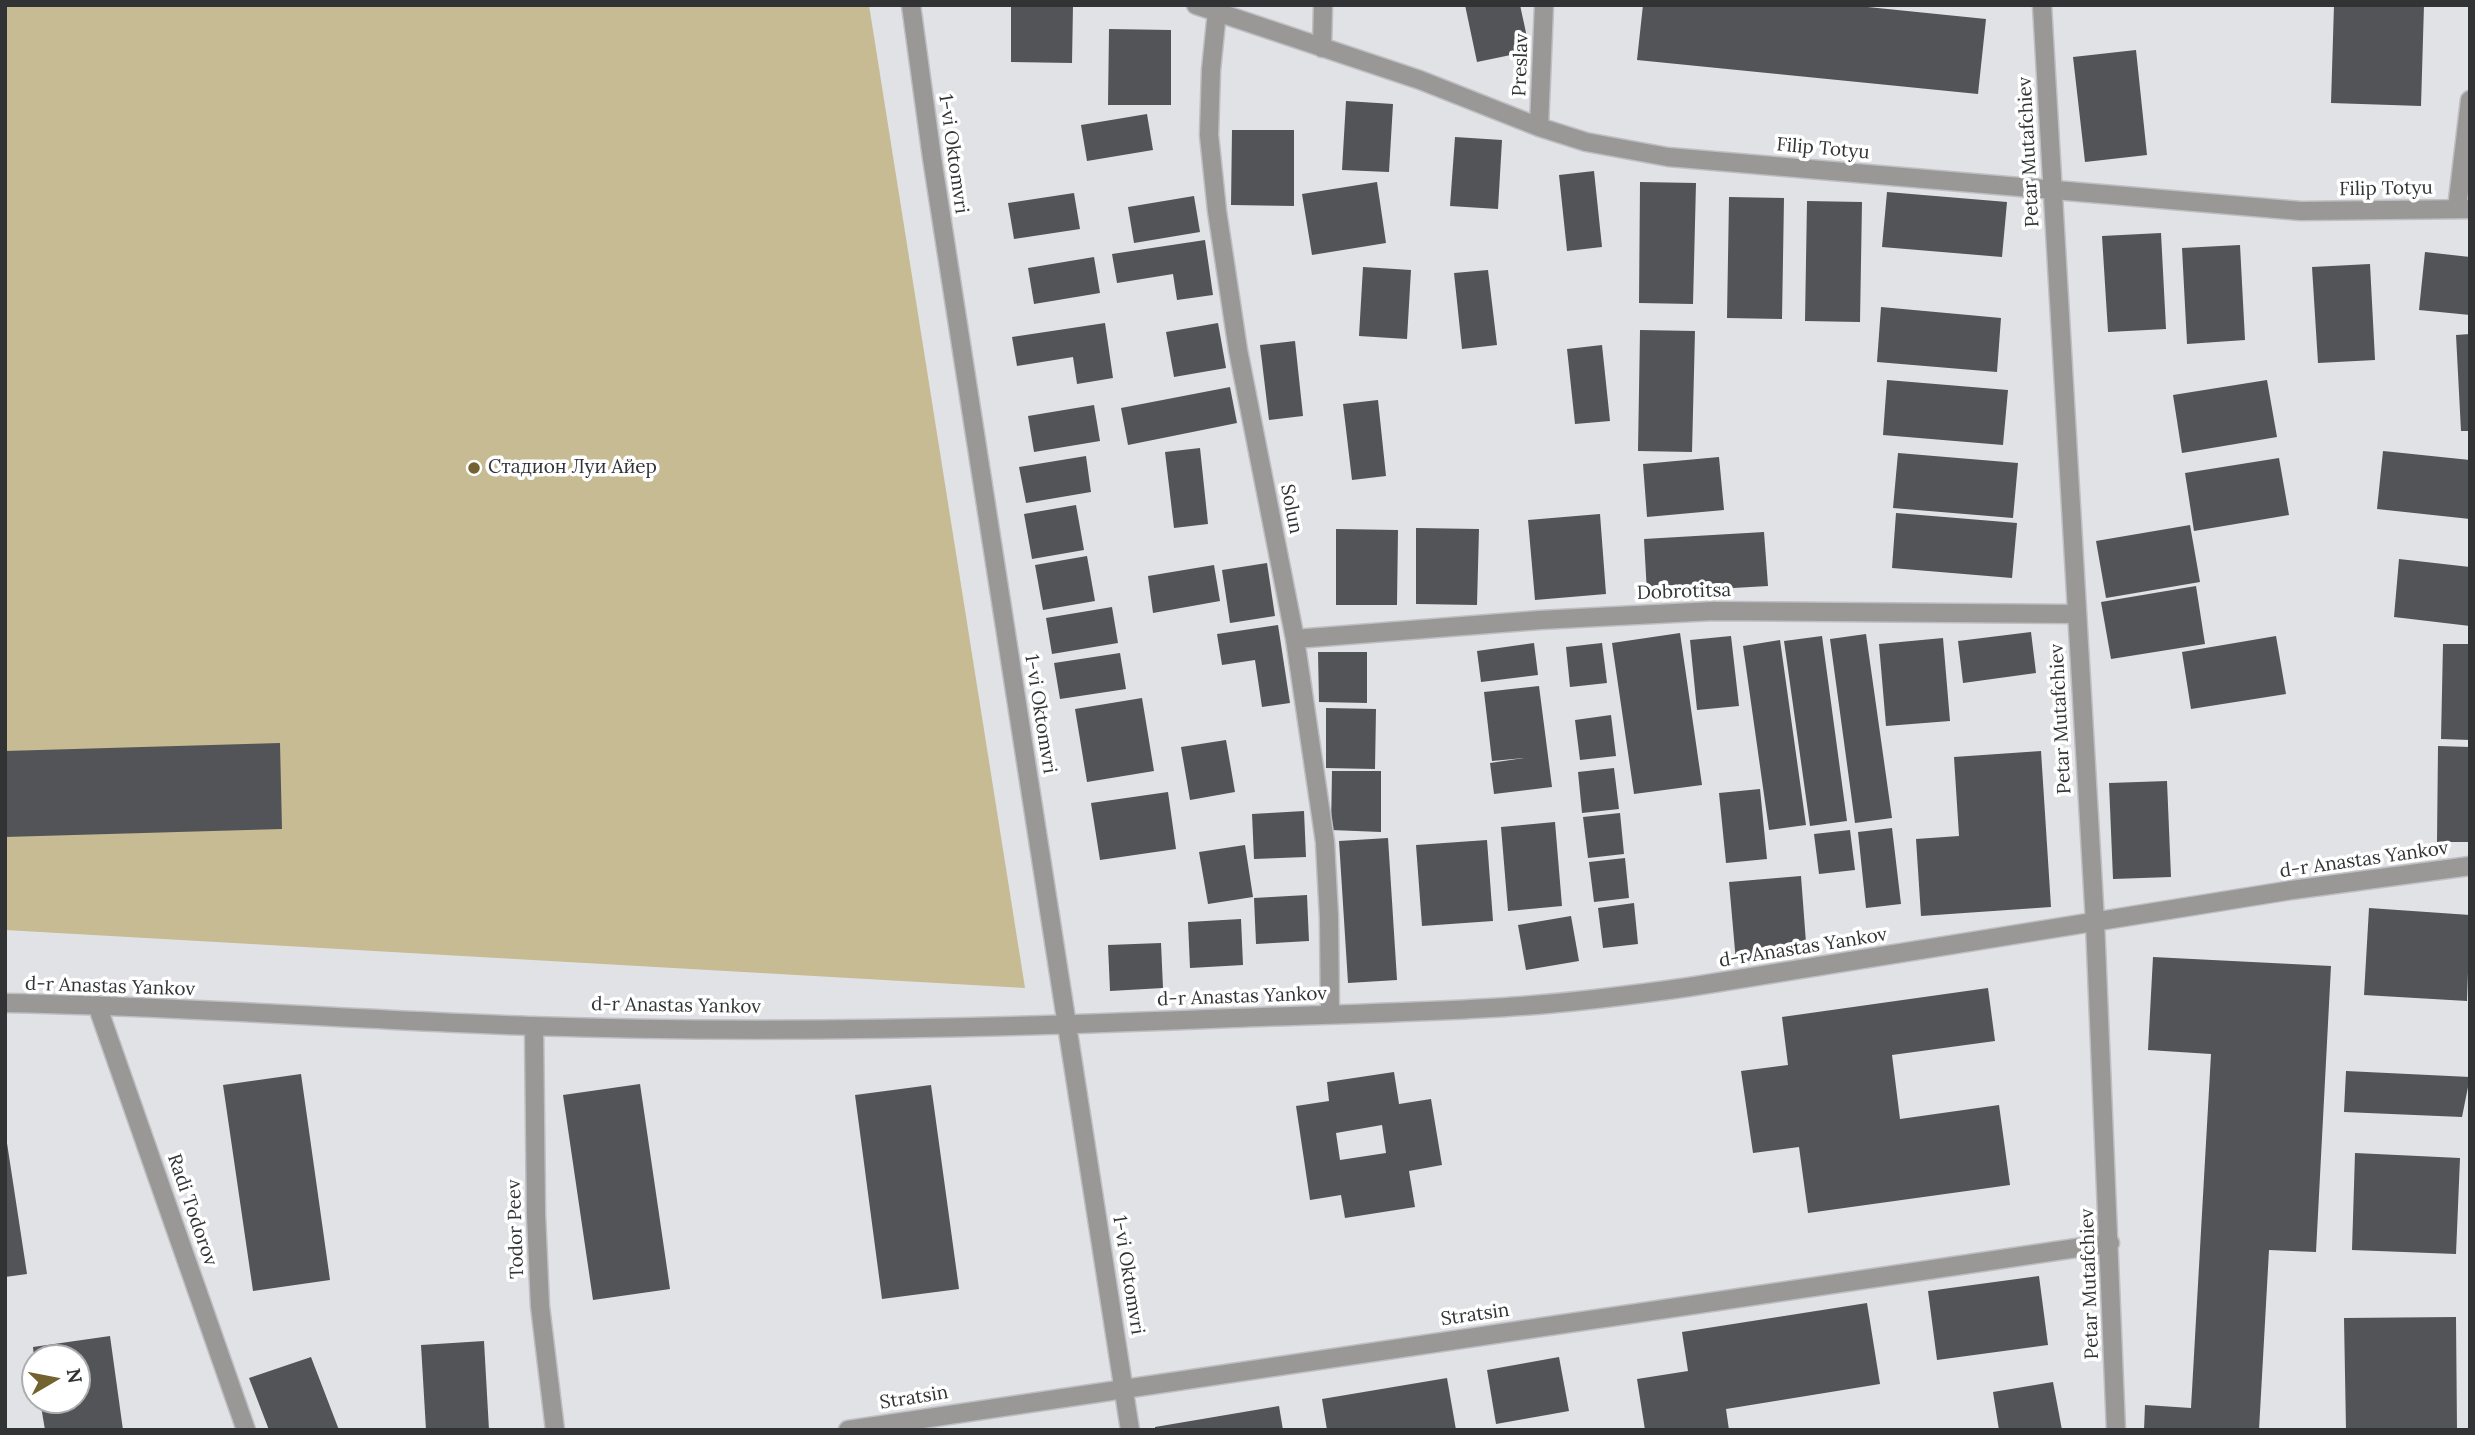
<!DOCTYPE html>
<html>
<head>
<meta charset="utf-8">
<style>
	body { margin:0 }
	#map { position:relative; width:2475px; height:1435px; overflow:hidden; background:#e1e2e6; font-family:Lora,serif }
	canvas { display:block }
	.frame { position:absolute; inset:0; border:7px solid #323334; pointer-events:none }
	.north { position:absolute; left:21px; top:1344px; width:70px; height:70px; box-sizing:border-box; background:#fff; border:2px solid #adadae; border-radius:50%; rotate:80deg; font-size:19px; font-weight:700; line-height:28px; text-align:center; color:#323334 }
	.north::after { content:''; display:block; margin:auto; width:24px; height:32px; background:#726330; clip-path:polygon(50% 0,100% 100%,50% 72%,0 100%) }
</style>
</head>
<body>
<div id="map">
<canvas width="2475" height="1435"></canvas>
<div class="frame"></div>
<div class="north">N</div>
</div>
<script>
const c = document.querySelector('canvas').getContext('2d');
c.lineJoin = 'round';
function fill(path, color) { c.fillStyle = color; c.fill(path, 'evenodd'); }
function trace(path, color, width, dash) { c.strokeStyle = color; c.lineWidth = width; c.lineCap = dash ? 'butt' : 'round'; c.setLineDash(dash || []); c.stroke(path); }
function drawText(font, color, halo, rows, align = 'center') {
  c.font = font + ' Lora,serif'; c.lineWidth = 7; c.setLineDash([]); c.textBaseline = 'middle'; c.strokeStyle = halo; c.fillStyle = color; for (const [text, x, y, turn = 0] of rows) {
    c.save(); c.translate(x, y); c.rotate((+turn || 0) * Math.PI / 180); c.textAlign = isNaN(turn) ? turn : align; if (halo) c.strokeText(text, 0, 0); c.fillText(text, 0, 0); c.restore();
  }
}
const green = new Path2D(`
	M 5,5 L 869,5 L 1025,988 L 5,930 Z`);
const building = new Path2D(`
	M 1011,5 L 1073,5 L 1072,63 L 1011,62 Z
	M 1465,5 L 1520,5 L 1530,51 L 1477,62 Z
	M 1643,5 L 1848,5 L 1986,19 L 1978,94 L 1637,60 Z
	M 2334,5 L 2424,5 L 2421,106 L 2331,103 Z
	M 1109,29 L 1171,30 L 1171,105 L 1108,105 Z
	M 2136,50 L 2147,155 L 2085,162 L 2073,57 Z
	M 1346,101 L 1393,104 L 1389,172 L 1342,170 Z
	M 1147,114 L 1153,150 L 1087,161 L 1081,125 Z
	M 1232,130 L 1294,130 L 1294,206 L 1231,205 Z
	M 1455,137 L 1502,140 L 1498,209 L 1450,206 Z
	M 1594,171 L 1602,247 L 1567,251 L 1559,175 Z
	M 1377,182 L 1386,243 L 1312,255 L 1302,194 Z
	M 1640,182 L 1696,183 L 1693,304 L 1639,303 Z
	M 1887,192 L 2007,202 L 2002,257 L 1882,247 Z
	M 1074,193 L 1080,229 L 1014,239 L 1008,203 Z
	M 1194,196 L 1200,232 L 1134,243 L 1128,207 Z
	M 1729,197 L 1784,198 L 1782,319 L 1727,318 Z
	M 1807,201 L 1862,202 L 1860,322 L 1805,321 Z
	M 2161,233 L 2166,329 L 2108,332 L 2102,236 Z
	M 1205,240 L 1213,295 L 1177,300 L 1173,274 L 1117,283 L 1112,254 Z
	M 2240,245 L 2245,340 L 2187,344 L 2182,248 Z
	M 2425,252 L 2470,257 L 2470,315 L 2419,310 Z
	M 1094,257 L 1100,293 L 1034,304 L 1028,268 Z
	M 2370,264 L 2375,360 L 2318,363 L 2312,267 Z
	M 1363,267 L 1411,270 L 1407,339 L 1359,336 Z
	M 1488,270 L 1497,345 L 1462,349 L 1454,273 Z
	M 1881,307 L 2001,318 L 1997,372 L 1877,362 Z
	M 1105,323 L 1113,378 L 1077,384 L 1073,357 L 1017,366 L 1012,337 Z
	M 1218,323 L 1226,368 L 1174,377 L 1166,332 Z
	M 1640,330 L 1695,331 L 1692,452 L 1638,451 Z
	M 2470,334 L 2470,431 L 2461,431 L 2456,335 Z
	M 1295,341 L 1303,416 L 1269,420 L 1260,345 Z
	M 1602,345 L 1610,421 L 1575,424 L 1567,349 Z
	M 1887,380 L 2008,390 L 2003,445 L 1883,435 Z
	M 2267,380 L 2277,437 L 2182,453 L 2173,395 Z
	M 1230,387 L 1237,423 L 1128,445 L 1121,408 Z
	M 1378,400 L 1386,476 L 1352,480 L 1343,404 Z
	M 1094,405 L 1100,441 L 1034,452 L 1028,416 Z
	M 1200,448 L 1208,524 L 1174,528 L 1165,452 Z
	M 2383,451 L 2470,460 L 2470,519 L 2377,509 Z
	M 1898,453 L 2018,463 L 2013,518 L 1893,508 Z
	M 1086,456 L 1091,492 L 1026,503 L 1019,467 Z
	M 1719,457 L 1724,510 L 1647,517 L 1643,464 Z
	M 2279,458 L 2289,515 L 2194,531 L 2185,473 Z
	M 1076,505 L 1084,550 L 1032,559 L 1024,514 Z
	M 1896,513 L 2017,523 L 2012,578 L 1892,568 Z
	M 1600,514 L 1606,594 L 1535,600 L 1528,520 Z
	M 2190,525 L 2200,582 L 2106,598 L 2096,541 Z
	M 1416,528 L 1479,529 L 1477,605 L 1416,604 Z
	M 1336,529 L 1398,530 L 1397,605 L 1336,605 Z
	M 1764,532 L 1768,586 L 1647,593 L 1644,539 Z
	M 1087,556 L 1095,601 L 1043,610 L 1035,565 Z
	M 2399,559 L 2470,567 L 2470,626 L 2394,617 Z
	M 1267,563 L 1275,616 L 1230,623 L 1222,570 Z
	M 1214,565 L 1220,601 L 1153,613 L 1148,576 Z
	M 2196,586 L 2205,644 L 2111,659 L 2101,602 Z
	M 1112,607 L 1118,643 L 1052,654 L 1046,618 Z
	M 1278,625 L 1290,703 L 1262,707 L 1255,660 L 1222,665 L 1217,634 Z
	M 2031,632 L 2036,673 L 1963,683 L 1958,641 Z
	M 1680,633 L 1702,785 L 1634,794 L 1612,643 Z
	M 1866,634 L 1892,818 L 1855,823 L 1830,639 Z
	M 1731,636 L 1739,706 L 1697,710 L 1690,640 Z
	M 1822,636 L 1847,821 L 1810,826 L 1784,641 Z
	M 2276,636 L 2286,694 L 2191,709 L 2182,652 Z
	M 1943,638 L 1950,721 L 1886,726 L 1879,644 Z
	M 1780,640 L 1806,825 L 1769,830 L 1743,646 Z
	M 1534,643 L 1538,675 L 1481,682 L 1477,651 Z
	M 1602,643 L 1607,683 L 1570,687 L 1566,647 Z
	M 2443,644 L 2470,644 L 2470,740 L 2441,739 Z
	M 1318,652 L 1367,652 L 1367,703 L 1319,702 Z
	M 1120,653 L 1126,689 L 1060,699 L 1054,663 Z
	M 1539,686 L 1552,787 L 1494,794 L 1490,763 L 1524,758 L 1492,761 L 1484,692 Z
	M 1142,698 L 1154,771 L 1087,782 L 1075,709 Z
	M 1326,708 L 1376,709 L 1375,769 L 1326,768 Z
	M 1611,715 L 1616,756 L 1580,760 L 1575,720 Z
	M 1226,740 L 1235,792 L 1190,800 L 1181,747 Z
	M 280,743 L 282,829 L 5,837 L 5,751 Z
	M 2438,746 L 2470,747 L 2470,842 L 2437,842 Z
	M 2041,751 L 2051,907 L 1921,916 L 1916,839 L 1959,836 L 1954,757 Z
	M 1614,768 L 1619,809 L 1582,813 L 1578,772 Z
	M 1332,771 L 1381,771 L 1381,832 L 1331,830 Z
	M 2167,781 L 2171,877 L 2113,879 L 2109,783 Z
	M 1760,789 L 1767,859 L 1726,863 L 1719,793 Z
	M 1168,792 L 1176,849 L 1100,860 L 1091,803 Z
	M 1304,811 L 1306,857 L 1254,859 L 1252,814 Z
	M 1620,813 L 1624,854 L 1588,858 L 1583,817 Z
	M 1555,822 L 1562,906 L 1508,911 L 1501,827 Z
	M 1892,828 L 1901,904 L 1866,908 L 1858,832 Z
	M 1850,830 L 1855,870 L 1819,874 L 1814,834 Z
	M 1388,838 L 1397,980 L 1348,983 L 1339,841 Z
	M 1487,840 L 1493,921 L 1422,926 L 1416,845 Z
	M 1245,845 L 1253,897 L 1208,904 L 1199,852 Z
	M 1625,858 L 1629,898 L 1594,902 L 1589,862 Z
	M 1801,876 L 1807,956 L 1736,962 L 1729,882 Z
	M 1307,895 L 1309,941 L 1256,944 L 1254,898 Z
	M 1634,903 L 1638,944 L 1603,948 L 1598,908 Z
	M 2369,908 L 2470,915 L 2467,1001 L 2364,995 Z
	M 1571,916 L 1579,961 L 1526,970 L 1518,925 Z
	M 1241,919 L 1243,965 L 1190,968 L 1188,922 Z
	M 1161,943 L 1163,988 L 1110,991 L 1108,945 Z
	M 2153,957 L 2331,966 L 2316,1252 L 2269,1250 L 2259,1430 L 2144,1430 L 2145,1405 L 2191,1408 L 2211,1054 L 2148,1050 Z
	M 1988,988 L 1995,1041 L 1892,1055 L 1900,1119 L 1999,1105 L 2010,1185 L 1808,1213 L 1799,1147 L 1753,1153 L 1741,1071 L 1788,1065 L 1782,1017 Z
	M 2346,1071 L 2470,1077 L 2462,1117 L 2344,1112 Z
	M 1394,1072 L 1399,1104 L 1431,1099 L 1442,1165 L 1409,1171 L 1415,1207 L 1345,1218 L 1341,1195 L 1310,1200 L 1296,1106 L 1329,1101 L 1327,1082 ZM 1382,1125 L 1386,1153 L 1340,1160 L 1336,1133 Z
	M 301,1074 L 330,1280 L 253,1291 L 223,1085 Z
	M 640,1084 L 670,1289 L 593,1300 L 563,1095 Z
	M 931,1085 L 959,1289 L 882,1299 L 855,1095 Z
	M 5,1130 L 27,1274 L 5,1277 Z
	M 2355,1153 L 2460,1158 L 2456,1254 L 2352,1250 Z
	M 2039,1276 L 2048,1345 L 1937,1360 L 1928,1291 Z
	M 1867,1303 L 1880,1384 L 1726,1409 L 1729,1430 L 1645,1430 L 1637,1379 L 1688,1371 L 1682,1332 Z
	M 2456,1317 L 2457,1430 L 2346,1430 L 2344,1318 Z
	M 110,1336 L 123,1430 L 45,1430 L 40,1400 L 77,1400 L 77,1358 L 34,1358 L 33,1347 Z
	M 484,1341 L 489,1430 L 426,1430 L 421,1345 Z
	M 311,1357 L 339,1430 L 269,1430 L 249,1378 Z
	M 1559,1357 L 1569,1411 L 1496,1424 L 1487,1370 Z
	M 1447,1378 L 1456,1430 L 1327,1430 L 1322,1399 Z
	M 2053,1382 L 2062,1430 L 1999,1430 L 1993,1392 Z
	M 1279,1406 L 1283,1430 L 1155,1430 L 1155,1427 Z`);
const street = new Path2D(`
	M 911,5 L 932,158 L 1130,1430
	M 1196,5 L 1420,80 L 1539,127 L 1586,142 L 1668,157 L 2301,211 L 2470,209
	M 2042,5 L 2095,922 L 2116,1430
	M 1217,12 L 1211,70 L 1209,135 L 1217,211 L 1238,350 L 1295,639 L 1325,842 L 1329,917 L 1330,1014
	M 1322,48 L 1323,5
	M 1539,127 L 1544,5
	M 2457,208 L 2470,100
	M 1295,639 L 1540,620 L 1714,611 L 2076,614
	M 5,1003 C 180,1006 355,1020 530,1026 C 764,1034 999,1028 1233,1018 C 1329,1014 1425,1013 1521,1006 C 1577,1002 1633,995 1689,987 L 2292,890 L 2470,866
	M 97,1005 L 246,1430
	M 534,1026 L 536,1215 L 540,1306 L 555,1430
	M 848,1430 L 2110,1243`);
const markers = [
	[474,468,7,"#726330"]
];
const streetNames = [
	["Preslav",1521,65,-88],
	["Filip Totyu",1823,149,5],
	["Petar Mutafchiev",2029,152,-93],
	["1-vi Oktomvri",953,154,82],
	["Filip Totyu",2386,189,-1],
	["Solun",1291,509,79],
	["Dobrotitsa",1684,592,-2],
	["1-vi Oktomvri",1040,714,81],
	["Petar Mutafchiev",2061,719,-93],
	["d-r Anastas Yankov",2364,860,-8],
	["d-r Anastas Yankov",1803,948,-9],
	["d-r Anastas Yankov",110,987,2],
	["d-r Anastas Yankov",1242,997,-2],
	["d-r Anastas Yankov",676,1006,1],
	["Radi Todorov",192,1210,71],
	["Todor Peev",516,1229,-92],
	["1-vi Oktomvri",1128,1275,81],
	["Petar Mutafchiev",2090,1284,-92],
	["Stratsin",1475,1315,-8],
	["Stratsin",914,1398,-9]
];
const poiNames = [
	["Стадион Луи Айер",488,468]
];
fill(green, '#c7bb94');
fill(building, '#535457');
trace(street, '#bebfc2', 21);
trace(street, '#999897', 18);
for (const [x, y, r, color] of markers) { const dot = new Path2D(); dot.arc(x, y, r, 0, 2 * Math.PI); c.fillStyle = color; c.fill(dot); trace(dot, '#fff', 2.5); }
drawText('19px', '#323334', '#fff', streetNames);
drawText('19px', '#323334', '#fff', poiNames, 'left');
</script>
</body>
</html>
